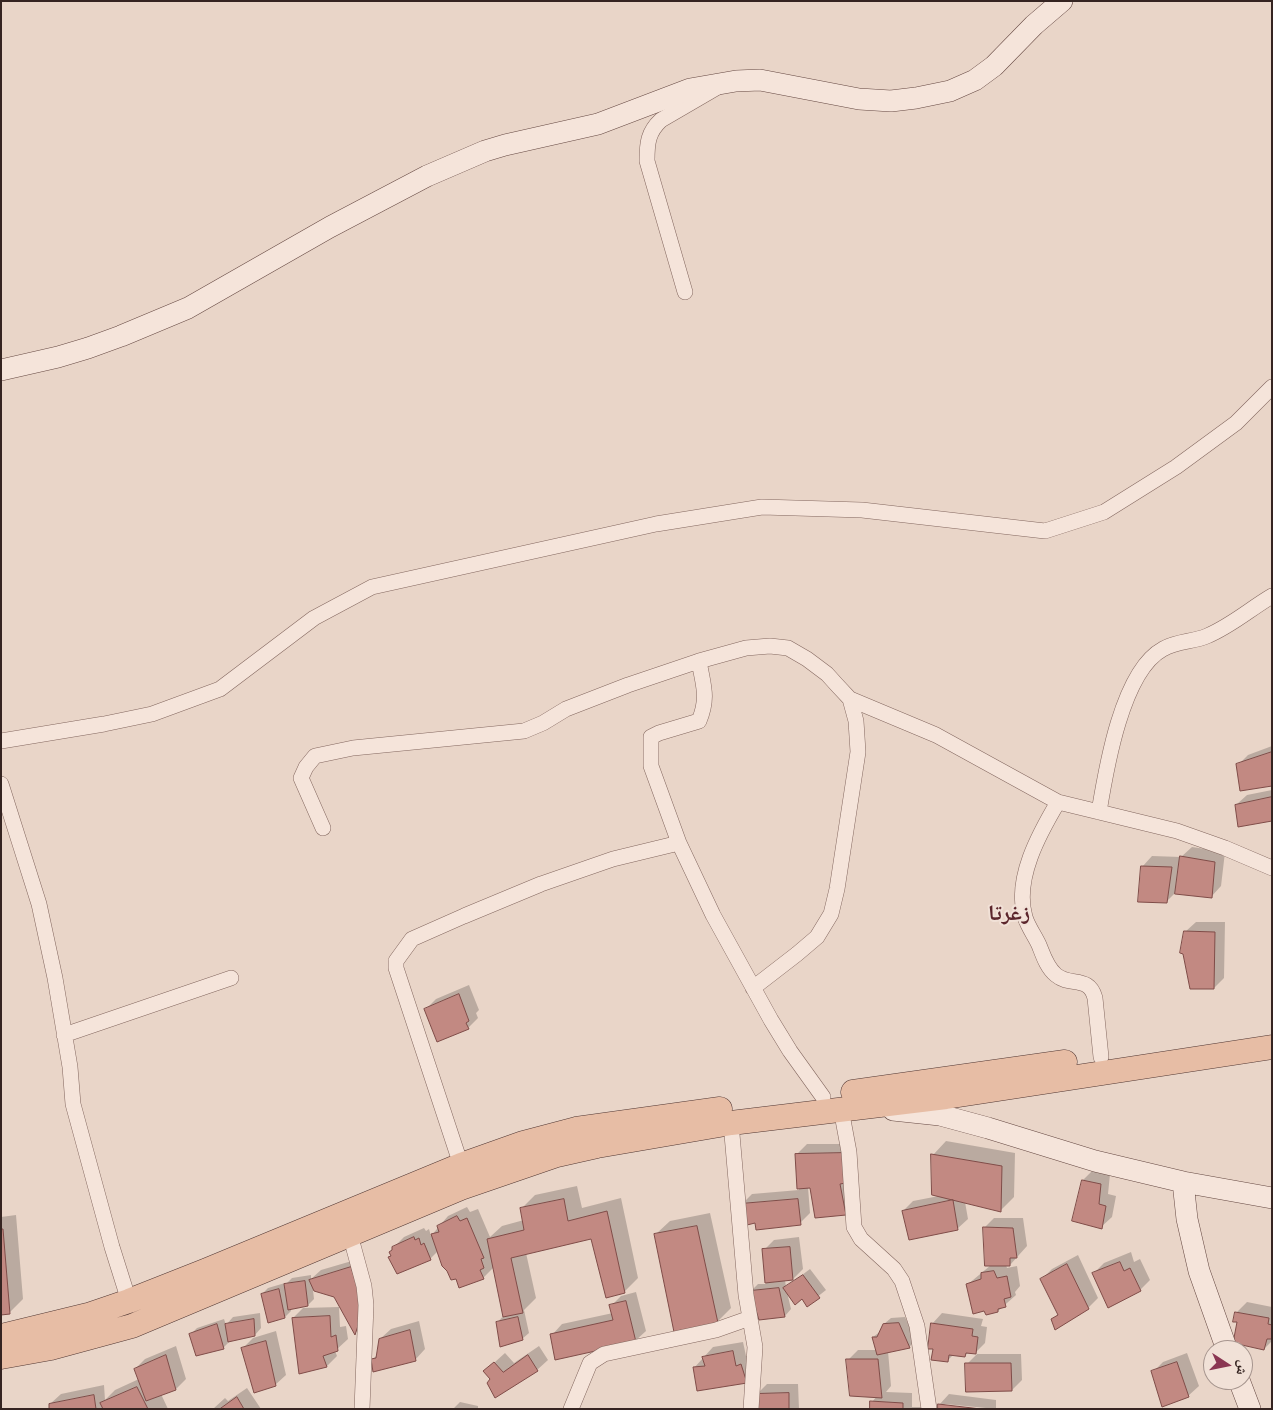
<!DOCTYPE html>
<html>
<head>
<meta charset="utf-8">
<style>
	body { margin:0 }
	#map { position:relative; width:1273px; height:1410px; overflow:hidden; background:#e9d5c8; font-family:Spectral,"Noto Naskh Arabic",serif }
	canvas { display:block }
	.frame { position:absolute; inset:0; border:2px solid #352421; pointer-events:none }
	.north { position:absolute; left:1203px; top:1340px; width:50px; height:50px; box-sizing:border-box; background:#f1e1d7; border:1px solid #a6958e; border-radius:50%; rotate:101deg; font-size:14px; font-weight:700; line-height:20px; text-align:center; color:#352421 }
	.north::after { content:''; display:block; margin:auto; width:18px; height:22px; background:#8a3652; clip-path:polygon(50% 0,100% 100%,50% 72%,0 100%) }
</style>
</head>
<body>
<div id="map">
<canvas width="1273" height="1410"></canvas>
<div class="frame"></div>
<div class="north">ش</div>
</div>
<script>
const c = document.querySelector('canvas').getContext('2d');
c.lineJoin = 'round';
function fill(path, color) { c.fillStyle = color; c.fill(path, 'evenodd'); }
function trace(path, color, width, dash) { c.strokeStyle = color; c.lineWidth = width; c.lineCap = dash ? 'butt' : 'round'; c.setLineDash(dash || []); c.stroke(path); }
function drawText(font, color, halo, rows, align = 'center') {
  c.font = font + ' Spectral,"Noto Naskh Arabic",serif'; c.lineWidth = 4; c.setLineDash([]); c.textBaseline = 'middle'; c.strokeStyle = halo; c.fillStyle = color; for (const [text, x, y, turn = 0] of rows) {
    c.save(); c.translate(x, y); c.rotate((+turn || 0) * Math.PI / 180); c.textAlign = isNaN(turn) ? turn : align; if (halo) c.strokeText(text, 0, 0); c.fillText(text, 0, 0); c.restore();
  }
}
const shadow = new Path2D(`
	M 1272,746 L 1272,784 L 1238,765 L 1248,755 Z
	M 1272,790 L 1272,820 L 1236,805 L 1247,795 Z
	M 1192,847 L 1225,852 L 1221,886 L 1211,897 L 1175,893 L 1166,902 L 1142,867 L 1152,856 L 1181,857 Z
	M 1196,922 L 1225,922 L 1224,978 L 1214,988 L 1185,932 Z
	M 469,985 L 479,1010 L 476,1013 L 478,1018 L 468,1028 L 426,1009 L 436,999 Z
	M 946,1141 L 1015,1153 L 1014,1197 L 1000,1211 L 965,1202 L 968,1219 L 957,1229 L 903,1211 L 913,1201 L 939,1196 L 933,1155 Z
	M 807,1144 L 853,1144 L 855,1203 L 845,1214 L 811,1187 L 808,1187 L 810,1213 L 800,1223 L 756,1222 L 742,1204 L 752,1194 L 799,1190 L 796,1155 Z
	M 1093,1170 L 1110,1174 L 1108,1194 L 1116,1196 L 1112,1217 L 1101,1227 L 1083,1180 Z
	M 577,1186 L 582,1208 L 621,1198 L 638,1278 L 624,1292 L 592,1237 L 526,1253 L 536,1298 L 524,1310 L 529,1333 L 522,1339 L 497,1323 L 504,1315 L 494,1267 L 483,1278 L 457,1277 L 438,1251 L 430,1259 L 392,1255 L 393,1248 L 404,1237 L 424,1228 L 426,1231 L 429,1229 L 431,1236 L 448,1216 L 467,1207 L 470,1212 L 478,1209 L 490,1237 L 502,1226 L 524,1220 L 521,1209 L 535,1195 Z
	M 710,1213 L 731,1308 L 717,1322 L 656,1234 L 670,1221 Z
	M 16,1215 L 23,1299 L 9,1313 L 1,1313 L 1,1217 Z
	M 994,1218 L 1023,1218 L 1027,1246 L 1010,1265 L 1006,1265 L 1007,1268 L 1017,1266 L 1020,1286 L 1015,1292 L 1016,1295 L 998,1311 L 967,1285 L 991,1265 L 984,1228 Z
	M 799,1237 L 803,1269 L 793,1279 L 785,1280 L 786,1287 L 810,1269 L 826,1290 L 807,1305 L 802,1297 L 787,1292 L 791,1309 L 785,1316 L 760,1319 L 751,1291 L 758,1284 L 766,1284 L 764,1250 L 774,1240 Z
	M 1131,1252 L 1134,1262 L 1140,1259 L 1150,1280 L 1140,1290 L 1094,1273 L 1104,1263 Z
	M 1078,1255 L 1098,1298 L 1088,1308 L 1053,1319 L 1059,1313 L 1042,1279 L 1052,1269 Z
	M 362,1258 L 365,1323 L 355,1333 L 335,1296 L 313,1290 L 314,1299 L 308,1305 L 291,1308 L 291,1311 L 285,1317 L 262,1294 L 268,1288 L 285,1283 L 285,1285 L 292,1278 L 311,1275 L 311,1279 L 321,1270 Z
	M 636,1292 L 646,1331 L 635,1341 L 552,1335 L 562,1324 L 613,1313 L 611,1306 L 621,1296 Z
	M 1247,1302 L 1272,1307 L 1272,1341 L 1264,1349 L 1238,1321 L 1235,1321 L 1237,1312 Z
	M 339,1307 L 340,1327 L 346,1326 L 348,1339 L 335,1351 L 337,1356 L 327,1366 L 300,1373 L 293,1318 L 303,1308 Z
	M 260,1313 L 261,1328 L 255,1335 L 230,1341 L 223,1348 L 190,1335 L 197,1328 L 224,1319 L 226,1325 L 233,1317 Z
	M 942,1313 L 983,1319 L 981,1326 L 987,1327 L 985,1343 L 975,1353 L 969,1352 L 964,1356 L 954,1354 L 948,1360 L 935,1348 L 932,1324 Z
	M 905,1317 L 916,1340 L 909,1347 L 888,1351 L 891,1386 L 886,1392 L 912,1393 L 912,1407 L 925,1407 L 925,1409 L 872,1409 L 872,1402 L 877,1396 L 848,1360 L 858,1350 L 876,1350 L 873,1337 L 881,1331 L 884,1324 L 891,1318 Z
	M 419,1321 L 425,1349 L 415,1360 L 372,1360 L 378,1354 L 380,1339 L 391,1329 Z
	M 276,1331 L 286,1375 L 275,1385 L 243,1348 L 253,1338 Z
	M 743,1342 L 746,1356 L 751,1355 L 746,1382 L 694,1368 L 713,1347 Z
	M 176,1346 L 186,1379 L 176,1389 L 161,1394 L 168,1409 L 51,1409 L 50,1404 L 61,1394 L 104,1385 L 105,1400 L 115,1390 L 139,1379 L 135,1369 L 145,1359 Z
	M 539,1346 L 548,1360 L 537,1370 L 496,1396 L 492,1379 L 485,1371 L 505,1353 L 514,1363 Z
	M 1187,1353 L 1199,1386 L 1188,1396 L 1153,1372 L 1163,1362 Z
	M 977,1354 L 1021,1354 L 1022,1380 L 1012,1390 L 967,1364 Z
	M 767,1384 L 798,1384 L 799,1409 L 757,1409 L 757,1394 Z
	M 247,1388 L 261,1409 L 213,1409 L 225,1398 L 228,1401 Z
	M 949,1394 L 996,1400 L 996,1409 L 945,1404 L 943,1406 L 939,1405 Z
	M 460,1402 L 478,1406 L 478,1409 L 453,1409 Z`);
const building = new Path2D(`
	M 1272,752 L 1272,786 L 1240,791 L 1236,764 Z
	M 1272,797 L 1272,821 L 1238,827 L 1235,805 Z
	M 1180,856 L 1215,862 L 1212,898 L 1175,894 Z
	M 1141,866 L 1172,867 L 1167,903 L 1138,902 Z
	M 1184,931 L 1215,932 L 1214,989 L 1190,989 L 1183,954 L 1180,953 Z
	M 459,994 L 469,1021 L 466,1023 L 469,1029 L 437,1042 L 424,1009 Z
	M 844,1153 L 846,1183 L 840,1184 L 846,1215 L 815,1218 L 810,1188 L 797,1189 L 795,1154 Z
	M 931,1154 L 1002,1166 L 1001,1212 L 932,1195 Z
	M 1082,1180 L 1101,1184 L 1099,1204 L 1106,1206 L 1102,1229 L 1072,1221 Z
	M 564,1199 L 568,1221 L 607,1211 L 625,1293 L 606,1298 L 591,1239 L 511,1258 L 523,1313 L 503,1317 L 487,1239 L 524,1230 L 520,1208 Z
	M 798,1199 L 801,1225 L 756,1230 L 755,1223 L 743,1226 L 740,1204 Z
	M 953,1200 L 958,1230 L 909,1240 L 902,1211 Z
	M 457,1216 L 460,1221 L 467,1218 L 484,1258 L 481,1259 L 484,1268 L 480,1270 L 484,1279 L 459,1288 L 456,1279 L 451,1280 L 447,1271 L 442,1266 L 431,1234 L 439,1232 L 437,1226 Z
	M 697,1226 L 718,1323 L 674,1332 L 654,1234 Z
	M 983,1227 L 1013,1228 L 1017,1258 L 1010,1258 L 1010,1266 L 985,1266 Z
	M 1,1229 L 3,1229 L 10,1314 L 1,1315 Z
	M 414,1237 L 415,1240 L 419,1238 L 421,1245 L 424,1243 L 431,1260 L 397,1274 L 388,1257 L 391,1256 L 389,1252 L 392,1250 L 392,1247 Z
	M 790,1247 L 793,1280 L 765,1283 L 762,1249 Z
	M 1120,1262 L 1124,1271 L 1130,1268 L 1141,1291 L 1108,1308 L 1092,1273 Z
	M 1067,1264 L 1089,1309 L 1055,1330 L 1051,1319 L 1058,1315 L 1040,1279 Z
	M 351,1267 L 362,1301 L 361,1316 L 355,1335 L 334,1297 L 314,1291 L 309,1280 Z
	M 994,1271 L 997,1278 L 1007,1276 L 1011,1297 L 1004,1299 L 1006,1307 L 998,1309 L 998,1312 L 986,1315 L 984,1311 L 973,1314 L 966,1284 L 981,1279 L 981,1273 Z
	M 803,1275 L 820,1298 L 807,1307 L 802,1299 L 795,1305 L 783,1288 Z
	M 305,1281 L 308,1306 L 288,1310 L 284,1284 Z
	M 779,1288 L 785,1317 L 759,1320 L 750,1291 Z
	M 279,1289 L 285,1318 L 268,1323 L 261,1294 Z
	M 626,1301 L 636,1342 L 555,1360 L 550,1334 L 613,1320 L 609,1305 Z
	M 1235,1312 L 1269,1318 L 1268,1324 L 1272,1325 L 1272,1339 L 1267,1339 L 1264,1350 L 1233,1343 L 1237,1322 L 1233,1322 Z
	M 330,1316 L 331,1337 L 336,1335 L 338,1351 L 323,1356 L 327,1367 L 299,1374 L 292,1318 Z
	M 518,1317 L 523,1340 L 500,1347 L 496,1322 Z
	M 254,1319 L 255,1336 L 228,1342 L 225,1324 Z
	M 899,1323 L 910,1348 L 877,1355 L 872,1337 L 877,1337 L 883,1324 Z
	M 931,1323 L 973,1329 L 972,1336 L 978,1337 L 976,1354 L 966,1353 L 965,1357 L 949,1355 L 948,1362 L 931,1360 L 933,1349 L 928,1349 Z
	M 217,1324 L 224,1349 L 196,1356 L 189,1334 Z
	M 410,1330 L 416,1361 L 373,1372 L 371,1359 L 376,1358 L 379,1339 Z
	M 266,1341 L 276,1386 L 254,1393 L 241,1348 Z
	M 733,1351 L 736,1366 L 741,1364 L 747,1383 L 697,1391 L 693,1367 L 705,1366 L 702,1357 Z
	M 166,1355 L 176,1390 L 146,1401 L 134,1369 Z
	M 528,1355 L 538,1371 L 495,1398 L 487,1383 L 490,1379 L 483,1371 L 494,1362 L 503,1372 Z
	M 846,1359 L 878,1359 L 882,1398 L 850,1396 Z
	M 1177,1362 L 1189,1397 L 1162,1407 L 1151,1371 Z
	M 965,1363 L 1011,1363 L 1012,1391 L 966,1392 Z
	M 137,1387 L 148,1409 L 103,1409 L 100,1403 Z
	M 789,1393 L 789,1409 L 756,1409 L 755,1394 Z
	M 94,1395 L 96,1409 L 49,1409 L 49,1404 Z
	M 237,1397 L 244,1409 L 220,1409 Z
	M 870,1401 L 903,1403 L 903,1409 L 870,1409 Z
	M 938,1404 L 981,1409 L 938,1409 Z`);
const street = new Path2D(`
	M 685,292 L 647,161 C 647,143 648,132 661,120 L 716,88
	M 850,699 L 936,735 L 1058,802 L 1177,831 L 1225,848 L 1272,868
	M 1,741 L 104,724 L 152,714 L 220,689 L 314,618 L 372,587 L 656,524 L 762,507 L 862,510 L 1045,531 L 1104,512 L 1176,467 L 1236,423 L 1272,387
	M 1,784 L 39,904 L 55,978 L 70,1067 L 73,1104 L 112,1247 L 129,1301
	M 1058,802 C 1039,834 1014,879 1025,917 C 1028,927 1035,936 1039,945 C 1043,955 1047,968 1056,975 C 1070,987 1089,975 1095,998 L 1101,1057
	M 1099,812 C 1106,769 1122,671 1163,649 C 1177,641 1193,642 1207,636 C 1231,626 1250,609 1272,596
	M 323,828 L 301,778 L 306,767 L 315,756 L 353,748 L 524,731 L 543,723 L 566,709 L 628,685 L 699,661 L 746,648 L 770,646 L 788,648 L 807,659 L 827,674 L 836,684 L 850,699 L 856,721 L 858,752 L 837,889 L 831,914 L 817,937 L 797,954 L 753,988
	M 679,843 L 651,766 L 651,737 L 659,733 L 699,721 C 709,697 703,685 699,661
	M 64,1035 L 231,978
	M 841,1109 L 849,1152 L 854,1227 L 861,1239 L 894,1269 L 902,1281 L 917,1326 L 929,1409
	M 461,1165 L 396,968 L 396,961 L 412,939 L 464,916 L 541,884 L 613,859 L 679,843 L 713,915 L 771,1020 L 790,1051 L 823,1097
	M 348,1227 L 364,1286 L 366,1305 L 362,1409
	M 750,1318 L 755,1347 L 751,1409
	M 571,1409 L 590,1363 L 604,1354 L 716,1330 L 750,1318 L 746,1295 L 731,1123`);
const secondary = new Path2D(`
	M 1,370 L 58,357 L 88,348 L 121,336 L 188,308 L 330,227 L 427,176 L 485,151 L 505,145 L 598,124 L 690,89 L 736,81 L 760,80 L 859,99 L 891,101 L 916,98 L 950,91 L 975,80 L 994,66 L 1034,25 L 1062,1
	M 893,1110 L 940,1115 L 988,1128 L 1095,1161 L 1183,1182 L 1272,1198
	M 1183,1182 L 1187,1219 L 1199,1271 L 1227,1350
	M 1239,1380 L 1250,1409`);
const primary = new Path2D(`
	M 853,1092 L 1065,1062
	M 1,1336 L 88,1315 L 129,1301 L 205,1271 L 461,1165 L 523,1143 L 576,1129 L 720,1109
	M 1,1357 L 51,1348 L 132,1326 L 461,1188 L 557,1155 L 597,1146 L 731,1123 L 946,1097 L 1272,1047`);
const districtNames = [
	["زغرتا",1009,916]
];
fill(shadow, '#0003');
fill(building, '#c28982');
trace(building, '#7f4c48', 1);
trace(street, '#83675f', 16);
trace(secondary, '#654842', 22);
trace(primary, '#513733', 25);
trace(street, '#f5e4da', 15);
trace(secondary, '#f5e4da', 21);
trace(primary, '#e7bda5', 24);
drawText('bold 22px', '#5c262c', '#f1e1d7', districtNames);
</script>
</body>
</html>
